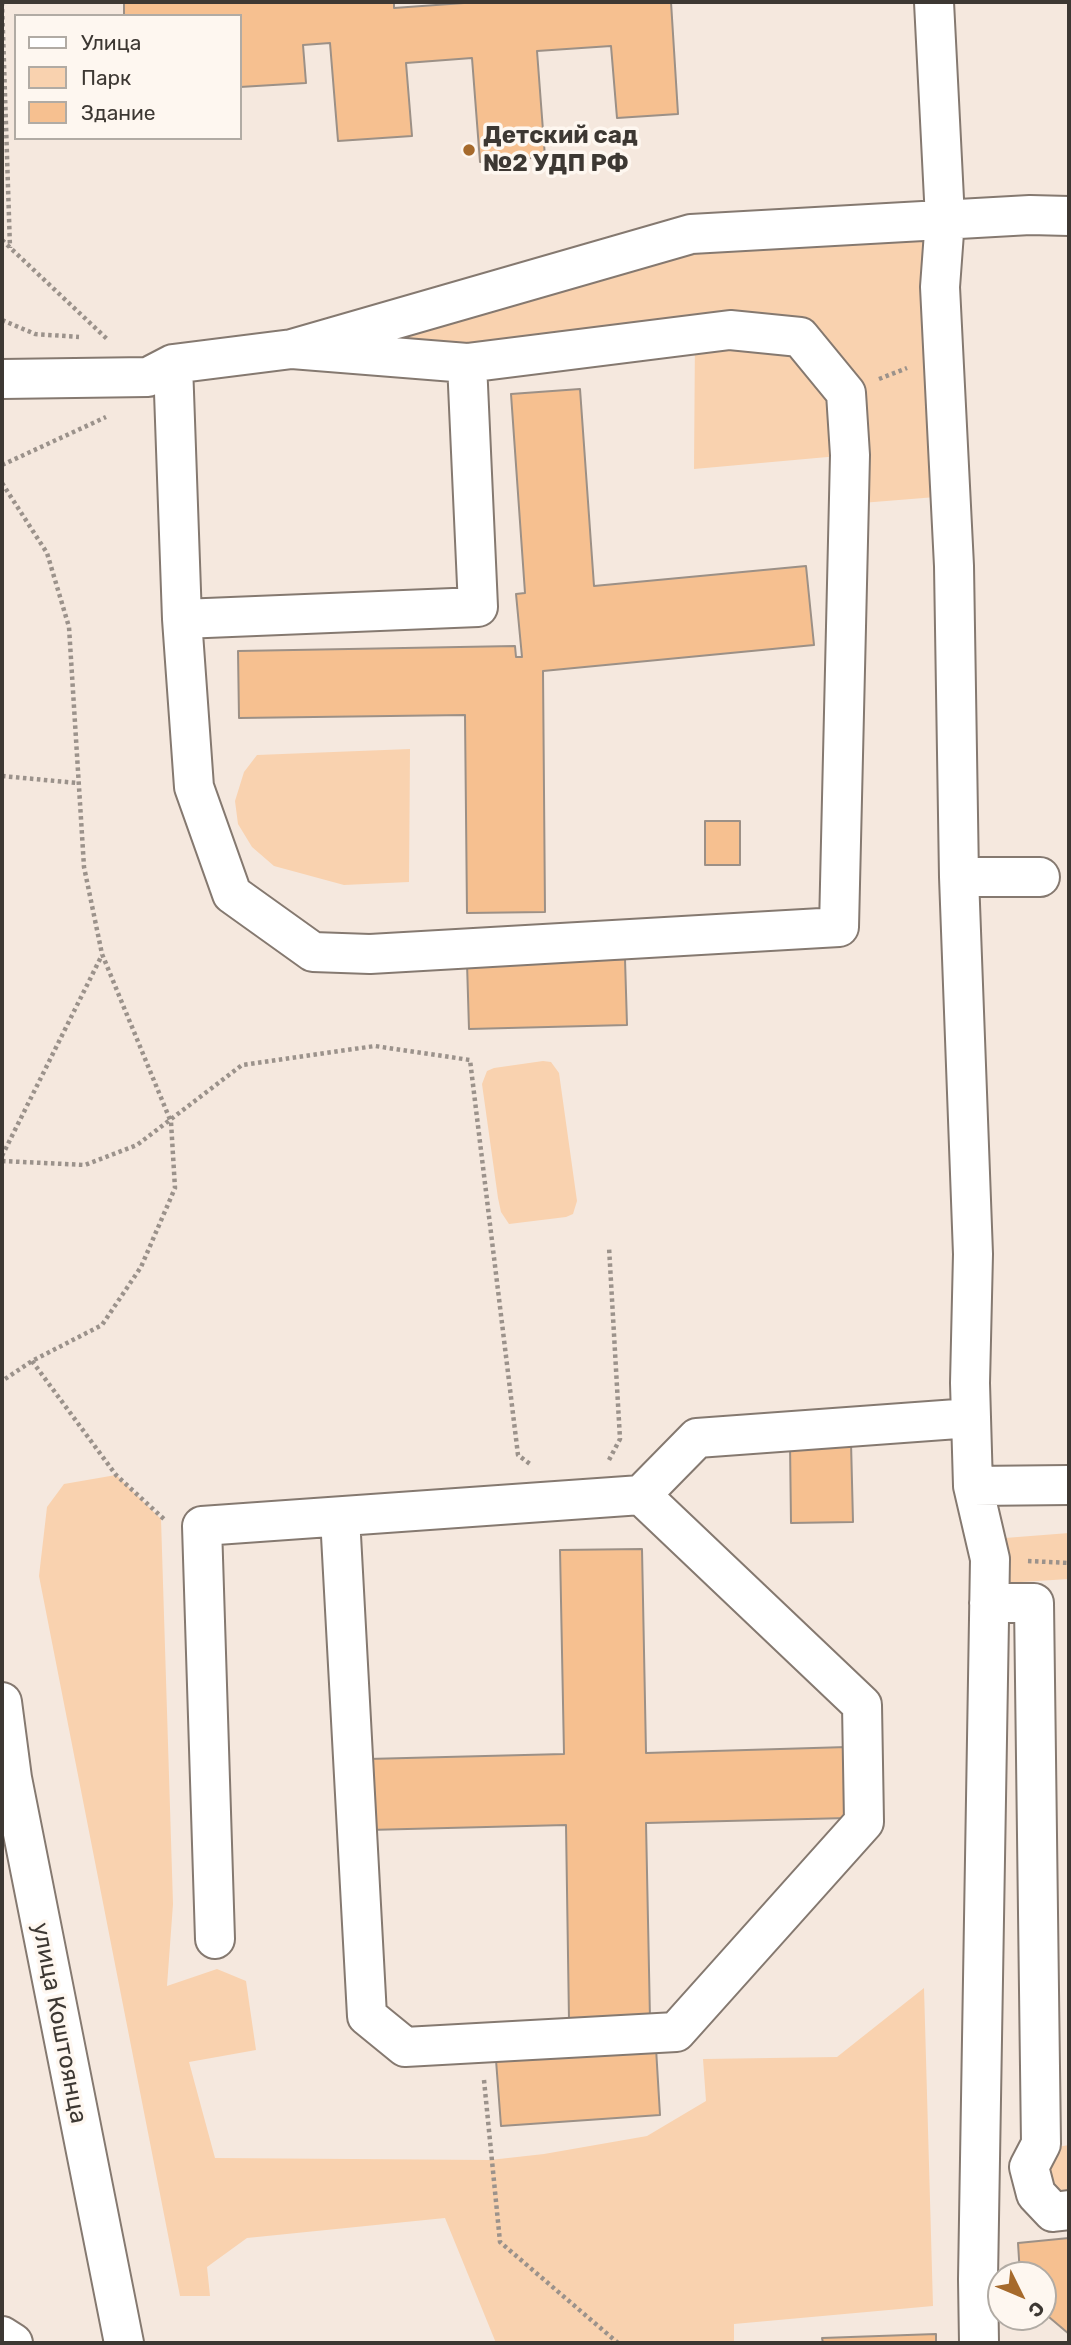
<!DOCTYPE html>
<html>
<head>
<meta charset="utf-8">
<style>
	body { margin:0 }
	#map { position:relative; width:1071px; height:2345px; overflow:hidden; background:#f5e8de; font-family:Rubik,sans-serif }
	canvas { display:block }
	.frame { position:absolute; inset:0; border:4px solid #3d3833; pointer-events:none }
	.legend { position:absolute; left:14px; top:14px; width:228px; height:126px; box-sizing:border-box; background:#fef7f0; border:2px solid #b1aba4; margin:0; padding:9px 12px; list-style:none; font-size:21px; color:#3d3833 }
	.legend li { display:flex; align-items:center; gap:14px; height:35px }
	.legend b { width:35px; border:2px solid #b1aba4 }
	.north { position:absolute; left:987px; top:2261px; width:70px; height:70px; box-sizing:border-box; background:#fef7f0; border:2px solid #b1aba4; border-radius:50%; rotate:133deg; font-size:19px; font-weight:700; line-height:28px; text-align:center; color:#3d3833 }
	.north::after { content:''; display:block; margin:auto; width:24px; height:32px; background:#a66a2c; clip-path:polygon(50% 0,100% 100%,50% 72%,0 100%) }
</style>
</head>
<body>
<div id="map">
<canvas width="1071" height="2345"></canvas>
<div class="frame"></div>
<ul class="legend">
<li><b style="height:9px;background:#fff"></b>Улица</li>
<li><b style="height:19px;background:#f9d2af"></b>Парк</li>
<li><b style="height:19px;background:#f6c090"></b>Здание</li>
</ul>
<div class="north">С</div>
</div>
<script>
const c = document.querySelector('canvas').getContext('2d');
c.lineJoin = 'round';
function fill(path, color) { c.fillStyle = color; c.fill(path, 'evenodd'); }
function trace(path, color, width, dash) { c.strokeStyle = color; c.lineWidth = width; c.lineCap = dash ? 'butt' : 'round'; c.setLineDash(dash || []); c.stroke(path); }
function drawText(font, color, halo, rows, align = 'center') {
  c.font = font + ' Rubik,sans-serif'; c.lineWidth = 7; c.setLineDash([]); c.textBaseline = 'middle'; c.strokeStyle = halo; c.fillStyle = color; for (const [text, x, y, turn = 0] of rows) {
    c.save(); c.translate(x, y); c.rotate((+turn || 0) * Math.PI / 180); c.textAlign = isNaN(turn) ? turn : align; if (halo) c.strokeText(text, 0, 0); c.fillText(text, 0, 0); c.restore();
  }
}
const green = new Path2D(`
	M 926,220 L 936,497 L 849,504 L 850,455 L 694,469 L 695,335 L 467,363 L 292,349 L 691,234 Z
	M 410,749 L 409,882 L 344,885 L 274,866 L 252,847 L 238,824 L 235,801 L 244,772 L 257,755 Z
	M 543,1061 L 551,1062 L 559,1073 L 577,1201 L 573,1214 L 566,1217 L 509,1224 L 501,1212 L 498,1198 L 482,1084 L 487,1071 L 494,1068 Z
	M 116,1475 L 161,1519 L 173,1904 L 167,1986 L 217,1969 L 246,1981 L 256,2050 L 189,2062 L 215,2158 L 490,2160 L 544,2154 L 647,2136 L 706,2101 L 703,2059 L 837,2057 L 924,1988 L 933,2306 L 734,2324 L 734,2343 L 496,2343 L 445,2218 L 247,2238 L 207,2267 L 210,2296 L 180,2296 L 39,1576 L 47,1507 L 64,1484 Z
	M 1069,1533 L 1069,1579 L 1005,1583 L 1005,1538 Z
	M 1069,2145 L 1069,2198 L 1064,2200 L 1046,2179 L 1057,2147 Z`);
const building = new Path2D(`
	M 124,2 L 394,2 L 394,8 L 478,2 L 671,2 L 678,114 L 617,118 L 611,46 L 537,51 L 545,157 L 480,162 L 472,58 L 406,63 L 412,136 L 338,141 L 330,43 L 303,45 L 306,83 L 240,87 L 240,16 L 124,16 Z
	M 580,389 L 594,586 L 806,566 L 814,645 L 543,671 L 545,912 L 467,913 L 465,715 L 239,718 L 238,651 L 515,646 L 516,657 L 522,657 L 516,594 L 525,593 L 511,394 Z
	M 705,821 L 740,821 L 740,865 L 705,865 Z
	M 625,959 L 627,1025 L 469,1029 L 467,963 Z
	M 851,1442 L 853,1522 L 791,1523 L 790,1444 Z
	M 642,1549 L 646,1753 L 847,1747 L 848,1818 L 646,1823 L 650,2019 L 569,2020 L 566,1825 L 368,1830 L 367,1759 L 564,1754 L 560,1550 Z
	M 656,2048 L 660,2115 L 501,2126 L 496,2060 Z
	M 1069,2238 L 1069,2334 L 1043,2312 L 1043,2275 L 1020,2275 L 1018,2243 Z
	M 936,2334 L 936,2343 L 823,2343 L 822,2338 Z`);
const path = new Path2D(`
	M 2,2 L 10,248
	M 2,240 L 107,339
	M 2,320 L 35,334 L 79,337
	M 879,379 L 907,368
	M 2,465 L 106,417
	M 2,483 L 47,553 L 69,627 L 84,867 L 102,954 L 171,1122 L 175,1188 L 141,1267 L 102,1325 L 32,1361 L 2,1381
	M 2,776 L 77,783
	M 2,1156 L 102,955
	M 2,1161 L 85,1165 L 137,1145 L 242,1065 L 375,1046 L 470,1060 L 518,1455 L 530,1464
	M 32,1361 L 116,1475 L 165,1520
	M 609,1460 L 620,1439 L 609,1247
	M 1028,1561 L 1069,1563
	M 484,2080 L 500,2242 L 618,2343`);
const minor = new Path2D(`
	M 934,2 L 945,219 L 940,287 L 954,566 L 959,877 L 973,1254 L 970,1383 L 973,1486 L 990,1559 L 978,2279 L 979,2343
	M 173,364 L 182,619 L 194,787 L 232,894 L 313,952 L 370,954 L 839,927 L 850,455 L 846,393 L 800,337 L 730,330 L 467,363 L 292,349
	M 2,379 L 148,377 L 173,364 L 292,349 L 691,234 L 1030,215 L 1069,216
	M 182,619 L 478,607 L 467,363
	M 959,877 L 1040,877
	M 973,1486 L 1069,1485
	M 641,1495 L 697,1438 L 971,1418
	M 989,1603 L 1034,1603 L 1041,2144 L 1029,2167 L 1036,2194 L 1053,2212 L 1069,2210
	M 2,1702 L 12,1778 L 124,2343
	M 215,1939 L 202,1526 L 641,1495 L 862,1705 L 864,1822 L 676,2032 L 405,2047 L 367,2016 L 340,1517
	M 2,2336 L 13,2343`);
const markers = [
	[469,150,7,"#a66a2c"]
];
const poiNames = [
	["Детский сад",483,136],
	["№2 УДП РФ",483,164]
];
const streetNames = [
	["улица Коштоянца",59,2023,79]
];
fill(green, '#f9d2af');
fill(building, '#f6c090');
trace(building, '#9c9086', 2);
trace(minor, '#857970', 42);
trace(path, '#9b928b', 4.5, [3.5, 3.5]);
trace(minor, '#fff', 38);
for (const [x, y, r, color] of markers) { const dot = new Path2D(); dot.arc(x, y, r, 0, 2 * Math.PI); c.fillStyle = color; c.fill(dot); trace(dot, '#fef7f0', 2.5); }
drawText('bold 24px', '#3d3833', '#fef7f0', poiNames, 'left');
drawText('24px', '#3d3833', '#fef7f0', streetNames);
</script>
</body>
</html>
